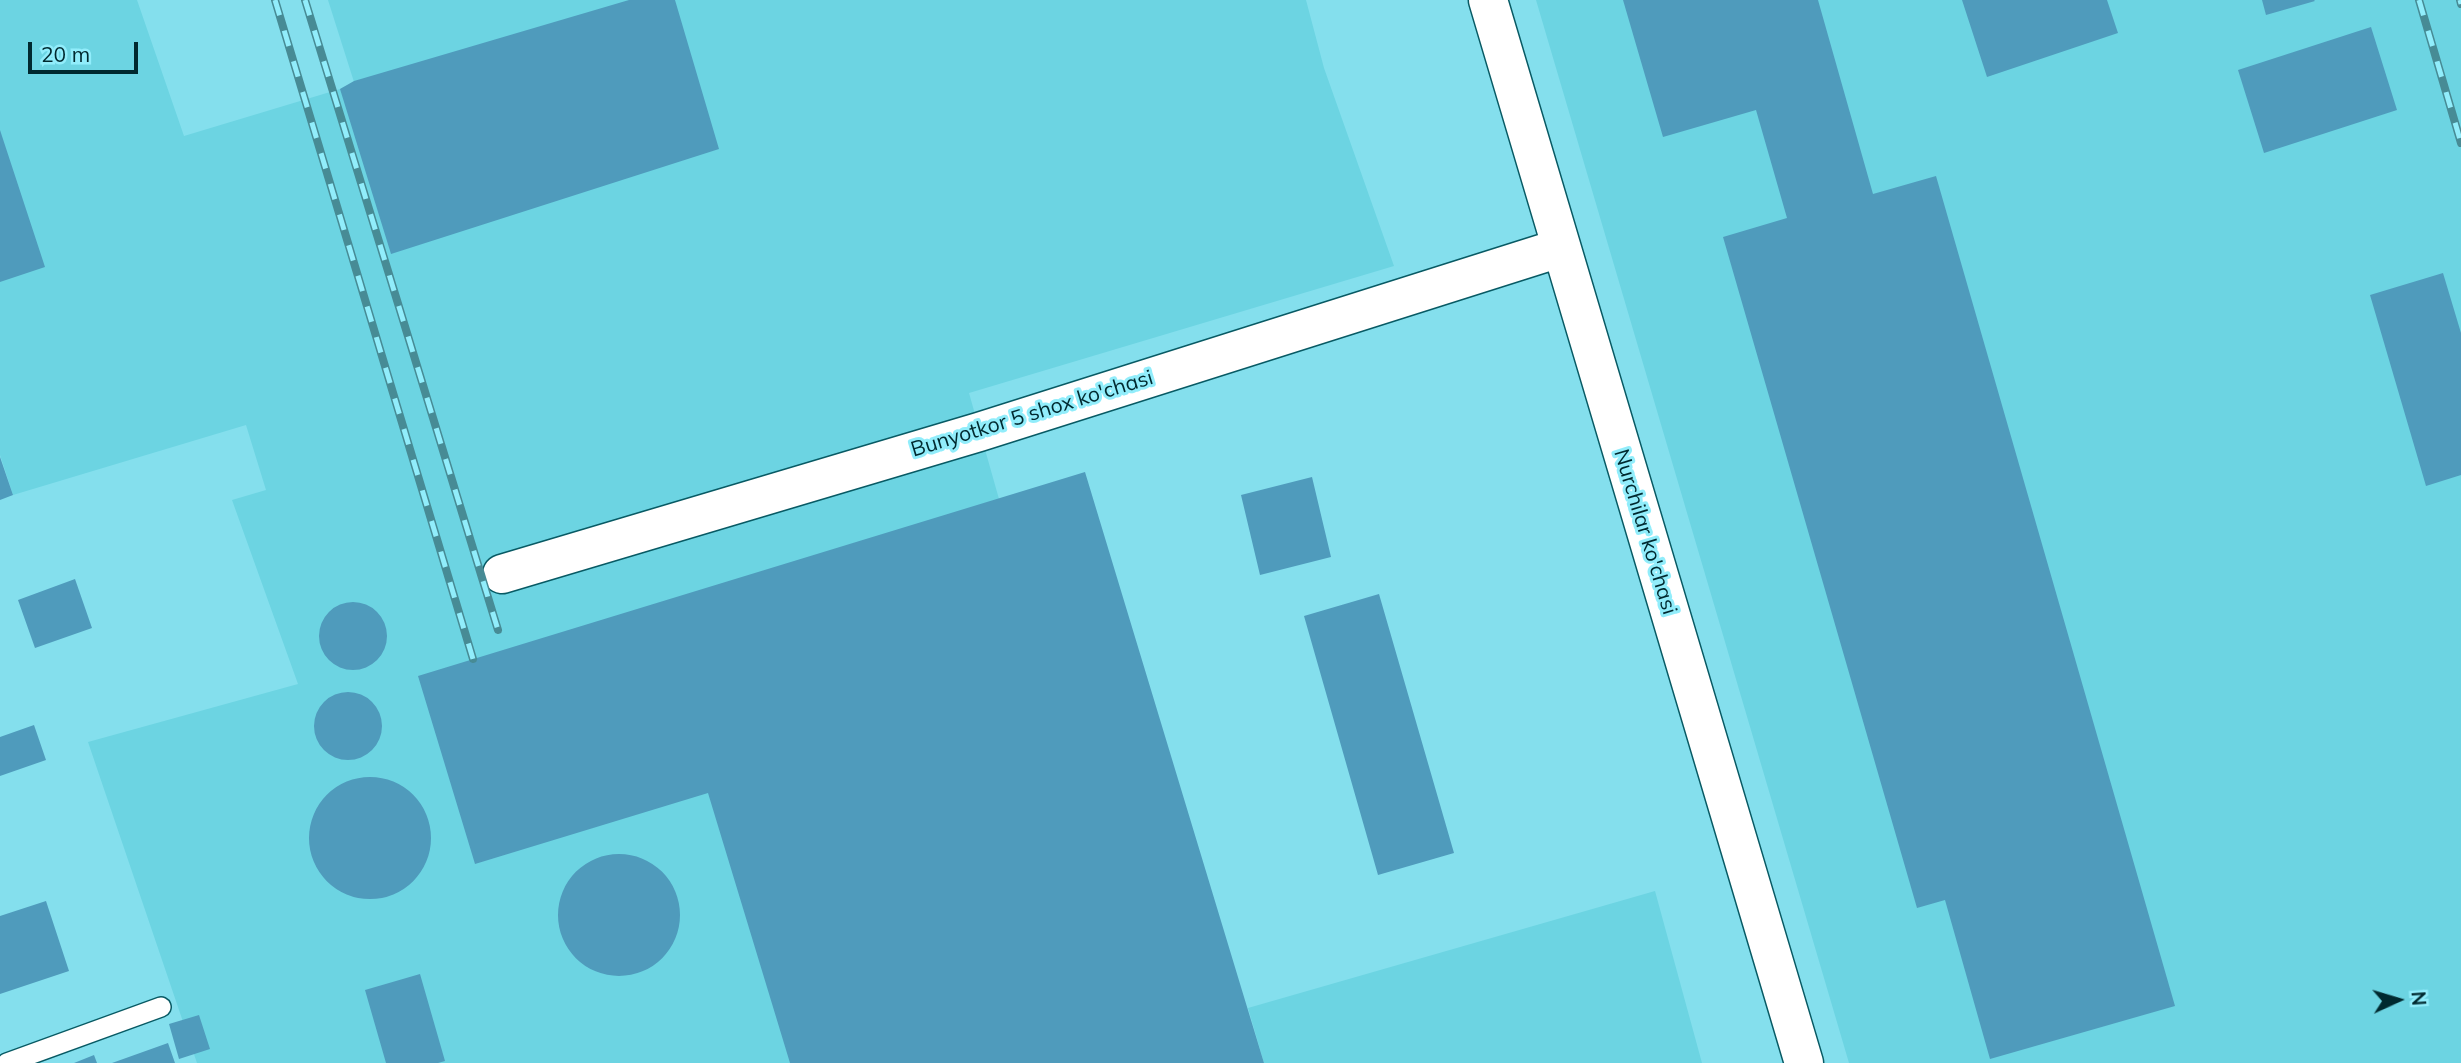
<!DOCTYPE html>
<html>
<head>
<meta charset="utf-8">
<style>
	body { margin:0 }
	#map { position:relative; width:2461px; height:1063px; overflow:hidden; background:#84dfed; font-family:Mulish,sans-serif }
	canvas { display:block }
	.north { position:absolute; left:2363px; top:965px; width:70px; height:70px; -webkit-text-stroke:5px #91edfb; paint-order:stroke; rotate:86deg; font-size:19px; font-weight:700; line-height:28px; text-align:center; color:#00292f }
	.north::after { content:''; display:block; margin:auto; width:24px; height:32px; background:#00292f; clip-path:polygon(50% 0,100% 100%,50% 72%,0 100%) }
	.scale { position:absolute; left:28px; top:42px; width:110px; height:32px; box-sizing:border-box; border:4px solid #00292f; border-top:0; padding-left:9px; font-size:21px; line-height:24px; white-space:nowrap; color:#00292f; -webkit-text-stroke:5px #91edfb; paint-order:stroke }
</style>
</head>
<body>
<div id="map">
<canvas width="2461" height="1063"></canvas>
<div class="north">N</div>
<div class="scale">20 m</div>
</div>
<script>
const c = document.querySelector('canvas').getContext('2d');
c.lineJoin = 'round';
function fill(path, color) { c.fillStyle = color; c.fill(path, 'evenodd'); }
function trace(path, color, width, dash) { c.strokeStyle = color; c.lineWidth = width; c.lineCap = dash ? 'butt' : 'round'; c.setLineDash(dash || []); c.stroke(path); }
function drawText(font, color, halo, rows, align = 'center') {
  c.font = font + ' Mulish,sans-serif'; c.lineWidth = 6; c.setLineDash([]); c.textBaseline = 'middle'; c.strokeStyle = halo; c.fillStyle = color; for (const [text, x, y, turn = 0] of rows) {
    c.save(); c.translate(x, y); c.rotate((+turn || 0) * Math.PI / 180); c.textAlign = isNaN(turn) ? turn : align; if (halo) c.strokeText(text, 0, 0); c.fillText(text, 0, 0); c.restore();
  }
}
const built = new Path2D(`
	M 0,0 L 137,0 L 184,136 L 340,89 L 354,82 L 328,0 L 1306,0 L 1324,68 L 1394,266 L 969,393 L 999,499 L 790,1063 L 197,1063 L 88,742 L 298,684 L 232,500 L 266,490 L 246,425 L 13,495 L 0,455 Z
	M 1536,0 L 2461,0 L 2461,1063 L 1849,1063 Z
	M 1655,891 L 1702,1063 L 1264,1063 L 1248,1008 Z`);
const building = new Path2D(`
	M 629,0 L 675,0 L 719,149 L 391,254 L 340,89 L 354,81 Z
	M 1623,0 L 1818,0 L 1873,194 L 1936,176 L 2175,1006 L 1990,1059 L 1945,900 L 1917,908 L 1723,237 L 1787,218 L 1756,110 L 1663,137 Z
	M 1962,0 L 2107,0 L 2118,33 L 1987,77 Z
	M 2262,0 L 2314,0 L 2315,1 L 2266,15 Z
	M 2371,27 L 2397,110 L 2264,153 L 2238,70 Z
	M 0,130 L 45,267 L 0,282 Z
	M 2443,273 L 2461,333 L 2461,475 L 2426,486 L 2370,295 Z
	M 0,457 L 13,495 L 0,500 Z
	M 1085,472 L 1264,1063 L 790,1063 L 708,793 L 475,864 L 418,676 Z
	M 1312,477 L 1331,557 L 1260,575 L 1241,495 Z
	M 75,579 L 92,628 L 35,648 L 18,600 Z
	M 1379,594 L 1454,853 L 1378,875 L 1304,616 Z
	M319 636a34 34 0 1 1 68 0a34 34 0 1 1-68 0Z
	M314 726a34 34 0 1 1 68 0a34 34 0 1 1-68 0Z
	M 34,725 L 46,760 L 0,776 L 0,737 Z
	M309 838a61 61 0 1 1 122 0a61 61 0 1 1-122 0Z
	M558 915a61 61 0 1 1 122 0a61 61 0 1 1-122 0Z
	M 46,901 L 69,971 L 0,994 L 0,916 Z
	M 420,974 L 445,1061 L 438,1063 L 386,1063 L 365,990 Z
	M 199,1015 L 210,1049 L 179,1059 L 169,1024 Z
	M 168,1043 L 175,1063 L 112,1063 Z
	M 94,1055 L 97,1063 L 74,1063 Z`);
const service = new Path2D(`
	M 7,1063 L 161,1007`);
const minor = new Path2D(`
	M 1488,0 L 1804,1063
	M 502,574 L 979,432 L 1560,248`);
const rail = new Path2D(`
	M 275,0 L 473,659
	M 305,0 L 498,630
	M 2419,0 L 2461,143
	M 2460,0 L 2461,4`);
const streetNames = [
	["Bunyotkor 5 shox ko'chasi",1032,414,-17],
	["Nurchilar ko'chasi",1645,532,73]
];
fill(built, '#6cd4e2');
fill(building, '#4f9bbc');
trace(service, '#085a64', 22);
trace(minor, '#085a64', 41);
trace(service, '#fff', 19);
trace(minor, '#fff', 38);
trace(rail, '#478b95', 8);
trace(rail, '#91edfb', 5, [16]);
drawText('21px', '#00292f', '#91edfb', streetNames);
</script>
</body>
</html>
